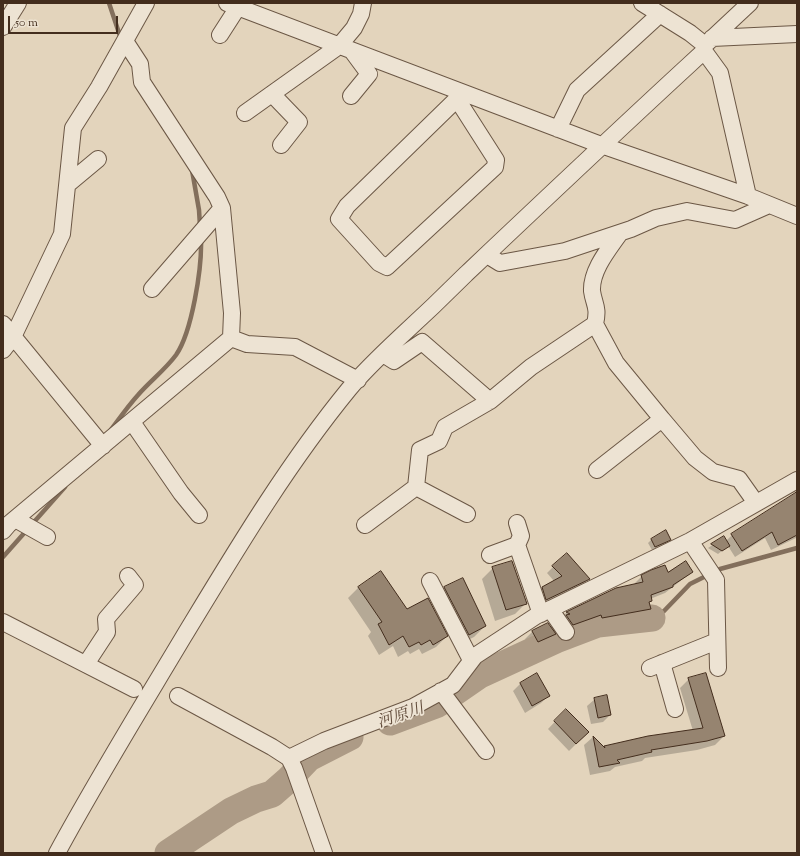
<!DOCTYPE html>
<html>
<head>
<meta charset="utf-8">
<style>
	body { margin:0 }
	#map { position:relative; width:800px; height:856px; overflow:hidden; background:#e3d4bc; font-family:"Sorts Mill Goudy",serif }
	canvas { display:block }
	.frame { position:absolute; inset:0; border:4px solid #432d1d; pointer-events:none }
	.scale { position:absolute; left:8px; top:16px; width:110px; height:18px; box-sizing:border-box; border:2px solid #432d1d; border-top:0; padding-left:5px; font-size:12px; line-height:14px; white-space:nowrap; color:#432d1d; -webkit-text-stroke:3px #ede3d3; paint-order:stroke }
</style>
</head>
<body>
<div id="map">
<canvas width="800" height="856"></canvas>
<div class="frame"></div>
<div class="scale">50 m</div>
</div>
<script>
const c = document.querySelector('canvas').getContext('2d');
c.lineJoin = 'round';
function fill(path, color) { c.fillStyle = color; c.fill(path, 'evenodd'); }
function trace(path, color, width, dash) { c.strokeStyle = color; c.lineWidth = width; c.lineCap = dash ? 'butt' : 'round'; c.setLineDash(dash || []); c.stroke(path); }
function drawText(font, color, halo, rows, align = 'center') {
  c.font = font + ' "Sorts Mill Goudy","Noto Serif JP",serif'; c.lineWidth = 3.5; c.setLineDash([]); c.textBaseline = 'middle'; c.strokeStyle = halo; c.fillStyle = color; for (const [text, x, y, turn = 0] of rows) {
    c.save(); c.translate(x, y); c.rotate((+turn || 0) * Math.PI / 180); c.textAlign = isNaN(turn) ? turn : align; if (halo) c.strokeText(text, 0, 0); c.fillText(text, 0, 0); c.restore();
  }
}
const shadow = new Path2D(`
	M 797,496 L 797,541 L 796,538 L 771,550 L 765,538 L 735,557 L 728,546 L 718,554 L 708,548 L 724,537 L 726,541 L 732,535 Z
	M 666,532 L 670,539 L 667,543 L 652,550 L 648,543 L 651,540 Z
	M 553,567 L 588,579 L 582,585 L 540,606 L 536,594 L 542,587 L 554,581 L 547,573 Z
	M 493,568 L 526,603 L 515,614 L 495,621 L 482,579 Z
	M 692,572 L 665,593 L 650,599 L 651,601 L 649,603 L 650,609 L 643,615 L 595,624 L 594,621 L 566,631 L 560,619 L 566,613 L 616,589 L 635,585 L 635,583 L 642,576 Z
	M 445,587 L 485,626 L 474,637 L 458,645 L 434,598 Z
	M 358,588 L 407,610 L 447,636 L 436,647 L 422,654 L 419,649 L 410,654 L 408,651 L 398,657 L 393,646 L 379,655 L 368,636 L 371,632 L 348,598 Z
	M 532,632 L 555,634 L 548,641 L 531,649 L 525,639 Z
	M 537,674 L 548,696 L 541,703 L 525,713 L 513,691 L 520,684 Z
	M 689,679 L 724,736 L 715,745 L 697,750 L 645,758 L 642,761 L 615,767 L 610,771 L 590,775 L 584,745 L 593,737 L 604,748 L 693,731 L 680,688 Z
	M 595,699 L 610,715 L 603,722 L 591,724 L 587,706 Z
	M 566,710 L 588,732 L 569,751 L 548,729 Z`);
const stream = new Path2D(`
	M 109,3 L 121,39
	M 192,170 L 199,210 L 200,226
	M 110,431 C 119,419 128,406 138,395 C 150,381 165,370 176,355 C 192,332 202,268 201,239
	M 3,557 L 65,487
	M 652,618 L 664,611 L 690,584 L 720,569 L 797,548`);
const river = new Path2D(`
	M 390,722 L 438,704 L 480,675 L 556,640 L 598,624 L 652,618
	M 168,853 L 231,811 L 256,799 L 272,794 L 288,780 L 309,758 L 350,737`);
const building = new Path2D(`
	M 797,492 L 797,535 L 778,545 L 772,532 L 742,551 L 731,534 Z
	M 666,530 L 671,540 L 655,547 L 651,539 Z
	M 724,536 L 730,546 L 722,551 L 711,544 Z
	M 567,553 L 590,579 L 546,600 L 542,587 L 562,576 L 552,566 Z
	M 512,561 L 527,604 L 506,610 L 492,567 Z
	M 686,561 L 693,572 L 673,585 L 673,587 L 651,595 L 652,601 L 649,602 L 651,609 L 602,618 L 601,615 L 573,625 L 566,615 L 570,614 L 566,612 L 616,588 L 643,582 L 641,575 L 651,570 L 665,565 L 668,572 Z
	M 381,571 L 407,609 L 428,598 L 448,636 L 433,645 L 430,640 L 421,645 L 419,642 L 409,647 L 403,636 L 389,645 L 378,624 L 382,622 L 358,587 Z
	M 463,578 L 486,626 L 469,635 L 444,587 Z
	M 548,623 L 556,634 L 538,642 L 532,631 Z
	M 537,673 L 550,696 L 532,706 L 520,683 Z
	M 706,673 L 725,736 L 707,741 L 651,750 L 652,752 L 617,760 L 620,763 L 599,767 L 593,736 L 605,748 L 604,746 L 648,736 L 703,728 L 688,678 Z
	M 607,695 L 611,715 L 598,718 L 594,698 Z
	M 566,709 L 589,732 L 576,744 L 554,721 Z`);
const minor = new Path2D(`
	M 227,3 L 601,145 L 748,196 L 797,216
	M 642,3 L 690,33 L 705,45
	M 3,27 L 18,3
	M 220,35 L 238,7
	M 712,38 L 797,34
	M 704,51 L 720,73 L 748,196
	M 272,94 L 299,122 L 281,145
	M 351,96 L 369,74 L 352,51
	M 457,99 L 496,160 L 495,167 L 387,267 L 379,263 L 339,219 L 347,206 L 463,93
	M 245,113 L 339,46 L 354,28 L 361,14 L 363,3
	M 558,129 L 577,90 L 660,14
	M 68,184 L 98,159
	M 487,255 L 500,263 L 565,251 L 631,229 L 656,218 L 687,211 L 735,220 L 769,205
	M 152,289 L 222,208
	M 3,324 L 103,446
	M 595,324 C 599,307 594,305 592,291 C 591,270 609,249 620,233
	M 231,338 L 247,344 L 295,347 L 358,380
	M 3,350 L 13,337 L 62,234 L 73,128 L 99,87 L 146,3
	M 383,354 L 394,361 L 422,342 L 490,401 L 531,367 L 595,324 L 616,363 L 662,419
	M 132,422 L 181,493 L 199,515
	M 597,470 L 662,419 L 695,458 L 713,472 L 739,479 L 756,503
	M 416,487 L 467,514
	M 15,519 L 47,537
	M 517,523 L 521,536 L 517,545 L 541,614
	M 365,525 L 416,487 L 420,450 L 439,441 L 445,427 L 490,401
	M 3,531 L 9,524 L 231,338 L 232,313 L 222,208 L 217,197 L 142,82 L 140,64 L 125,41
	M 690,541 L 716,580 L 718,668
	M 490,555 L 517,545
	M 430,581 L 471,660
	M 550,609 L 566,632
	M 3,622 L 134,689
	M 662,663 L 675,709
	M 86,664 L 107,632 L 106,619 L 135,585 L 128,576
	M 650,668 L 717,641
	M 441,691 L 486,751
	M 178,696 L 272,747 L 289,758 L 294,768 L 324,853
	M 289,758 L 324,741 L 413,707 L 453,685 L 475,656 L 536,616 L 690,541 L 797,480
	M 57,853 C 97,779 141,708 184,636 C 235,552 286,466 349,389 C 364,371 382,354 399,338 C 422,317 444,296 466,274 C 540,204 615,133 690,64 L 704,51 L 705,45 L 750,3`);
const waterNames = [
	["河原川",401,717,-19]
];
fill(shadow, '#0003');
trace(stream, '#836f5c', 4.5);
trace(river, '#ad9b86', 27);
fill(building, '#968470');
trace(building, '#432d1d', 1);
trace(minor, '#6b5745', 18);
trace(minor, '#ede3d3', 16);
drawText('italic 16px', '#5e4837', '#ede3d3', waterNames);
</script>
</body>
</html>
